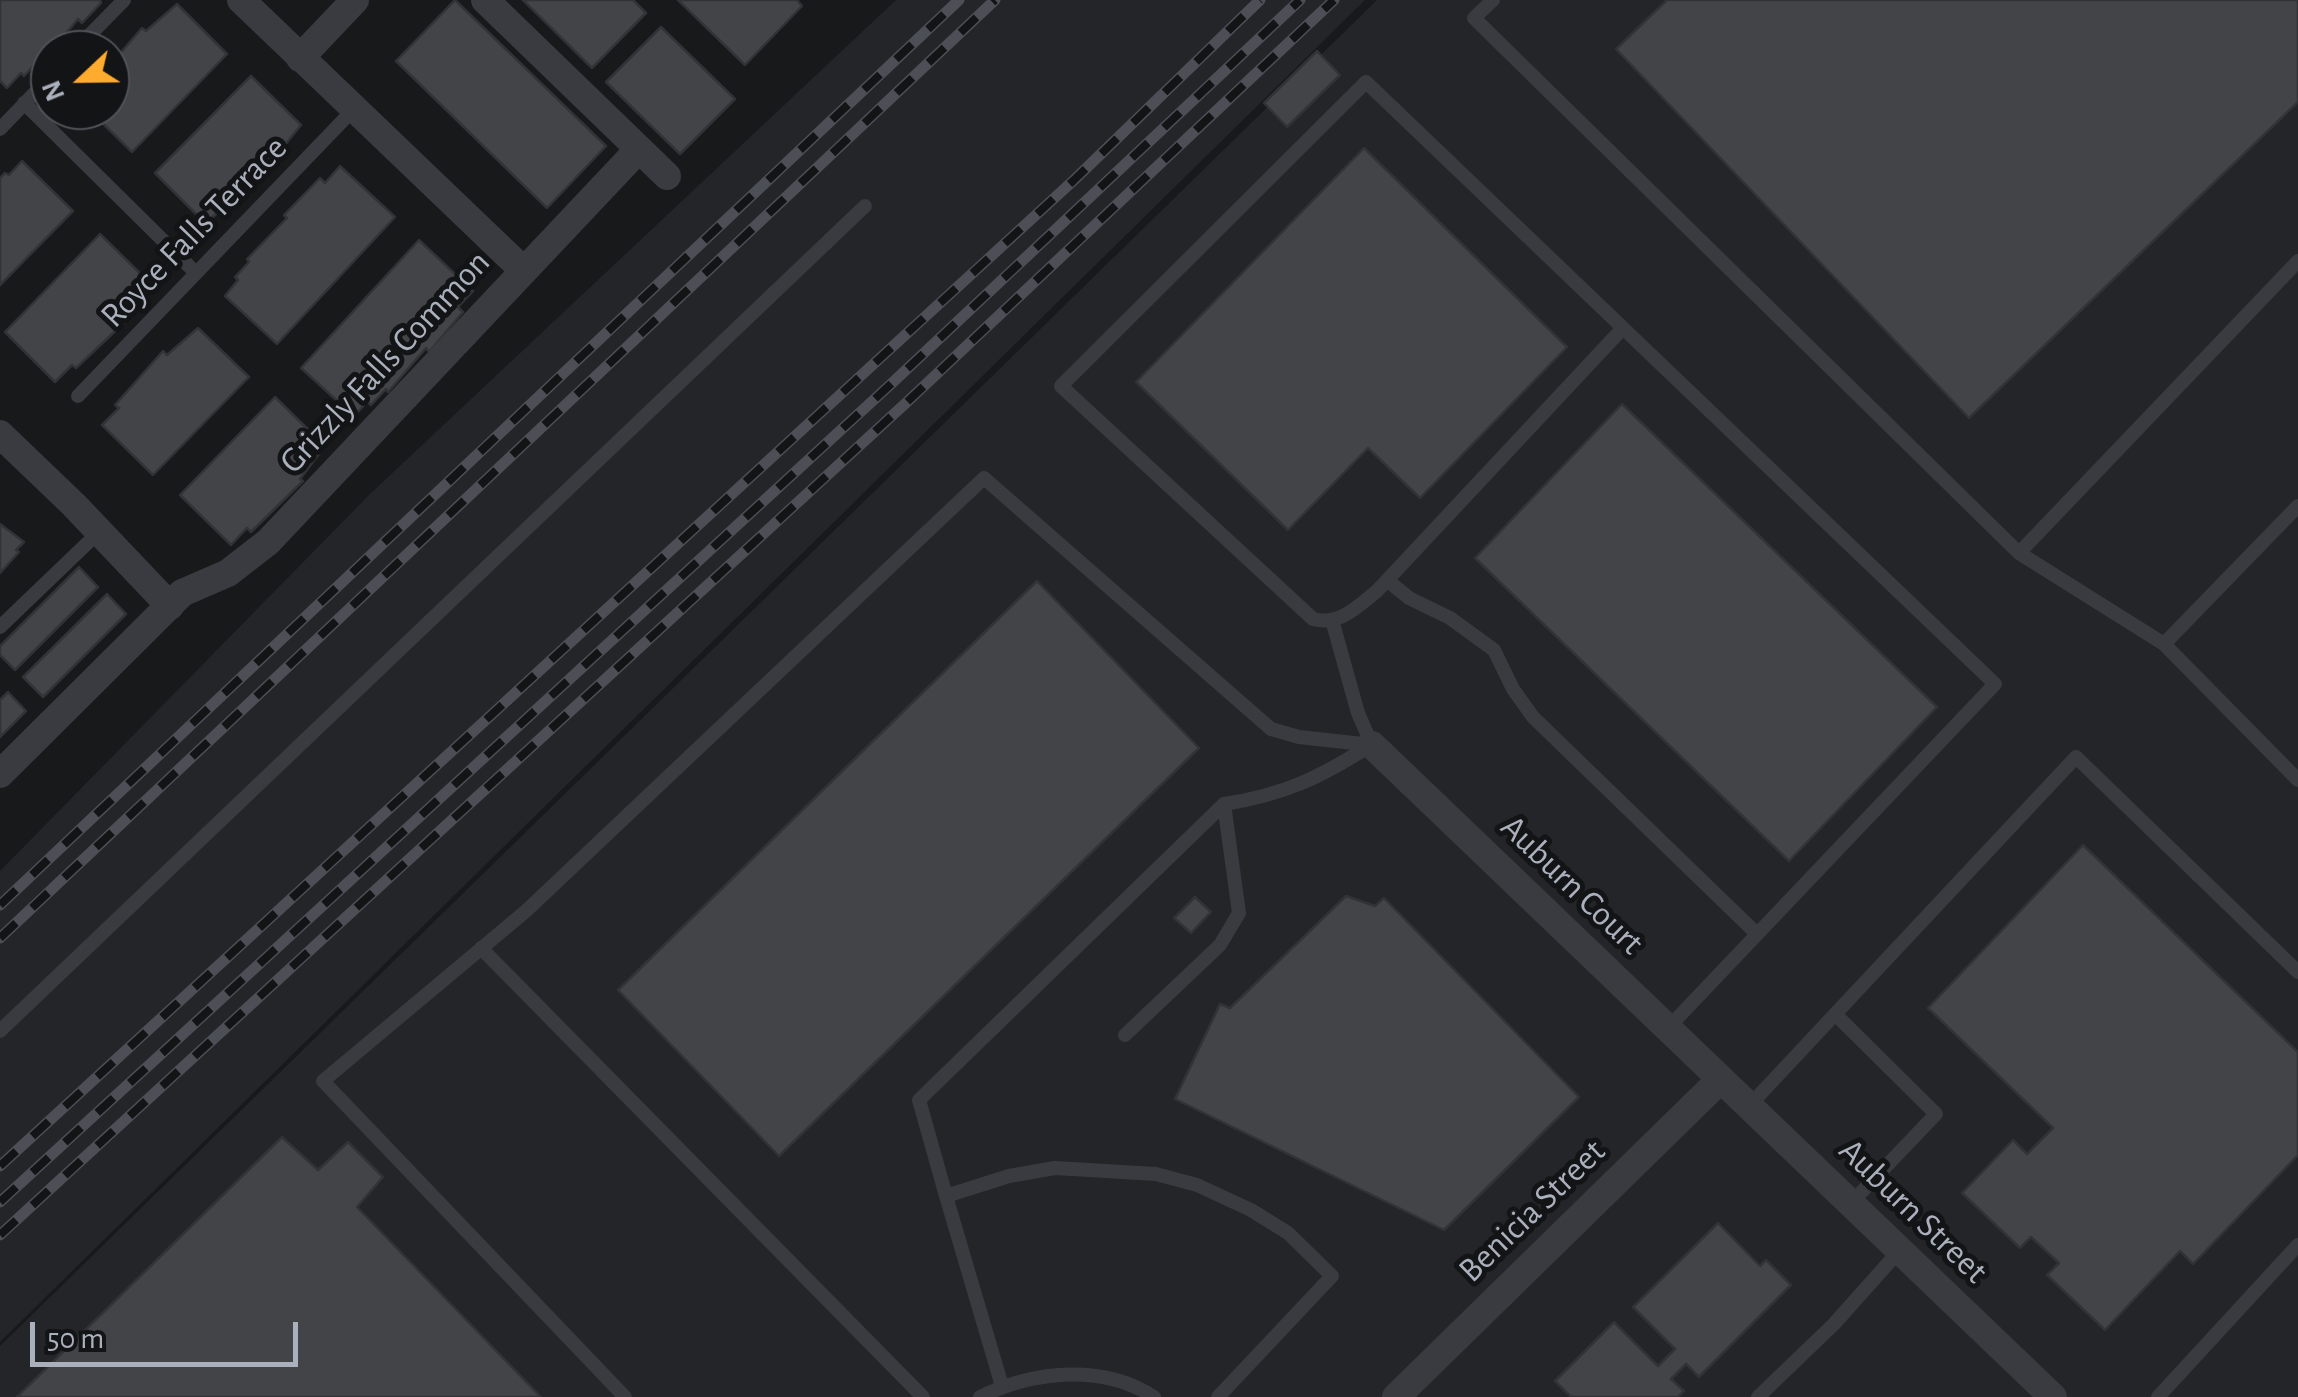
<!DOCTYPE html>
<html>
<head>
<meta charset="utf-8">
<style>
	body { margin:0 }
	#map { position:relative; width:2298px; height:1397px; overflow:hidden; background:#18191b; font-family:"Alegreya Sans",sans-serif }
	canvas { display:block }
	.north { position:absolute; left:30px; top:30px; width:100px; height:100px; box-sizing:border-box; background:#131416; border:2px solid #4f5258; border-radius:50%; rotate:248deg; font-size:28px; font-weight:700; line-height:40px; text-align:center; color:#aab0bc }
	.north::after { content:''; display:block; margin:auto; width:35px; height:45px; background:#ffab2d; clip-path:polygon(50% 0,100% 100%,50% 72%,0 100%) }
	.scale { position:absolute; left:30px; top:1322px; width:268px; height:45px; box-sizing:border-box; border:5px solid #aab0bc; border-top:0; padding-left:12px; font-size:30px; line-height:35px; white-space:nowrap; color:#aab0bc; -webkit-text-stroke:8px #131416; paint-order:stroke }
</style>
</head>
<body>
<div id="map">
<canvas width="2298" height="1397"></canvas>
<div class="north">N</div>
<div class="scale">50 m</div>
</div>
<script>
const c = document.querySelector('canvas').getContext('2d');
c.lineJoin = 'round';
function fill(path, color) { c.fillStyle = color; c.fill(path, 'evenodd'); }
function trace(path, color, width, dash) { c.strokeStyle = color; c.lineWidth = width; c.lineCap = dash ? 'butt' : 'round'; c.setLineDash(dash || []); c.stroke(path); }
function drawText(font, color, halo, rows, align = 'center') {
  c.font = font + ' "Alegreya Sans",sans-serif'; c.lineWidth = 10; c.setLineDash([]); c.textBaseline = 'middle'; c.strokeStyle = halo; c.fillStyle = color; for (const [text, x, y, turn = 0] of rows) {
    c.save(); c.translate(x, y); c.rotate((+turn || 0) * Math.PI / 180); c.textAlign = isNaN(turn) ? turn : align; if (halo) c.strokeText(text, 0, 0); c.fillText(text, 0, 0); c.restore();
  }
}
const built = new Path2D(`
	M 896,0 L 1365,0 L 0,1342 L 0,871 L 370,494 Z
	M 1377,0 L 2298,0 L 2298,1397 L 0,1397 L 0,1346 Z`);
const building = new Path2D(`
	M 0,0 L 100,0 L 101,3 L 82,23 L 78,19 L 41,63 L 39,60 L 24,76 L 21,73 L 7,88 L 0,81 Z
	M 455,0 L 606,146 L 547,208 L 396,61 Z
	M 523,0 L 633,0 L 646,13 L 592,68 Z
	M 678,0 L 797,0 L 802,6 L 745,65 Z
	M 1667,0 L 2298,0 L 2298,102 L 1969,418 L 1616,49 Z
	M 177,4 L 227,54 L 132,152 L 89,110 L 110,110 L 110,65 L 142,28 L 146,31 Z
	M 661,27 L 735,99 L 680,154 L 606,82 Z
	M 1317,51 L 1340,75 L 1287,127 L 1264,103 Z
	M 251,76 L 301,125 L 275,157 L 278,161 L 226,210 L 223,207 L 206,224 L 155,173 Z
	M 1364,148 L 1567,347 L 1420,498 L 1368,448 L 1288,530 L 1136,382 Z
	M 22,161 L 73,211 L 0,285 L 0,178 L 5,173 L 9,175 Z
	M 340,166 L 395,217 L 277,344 L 225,296 L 238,280 L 235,277 L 249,262 L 247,259 L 287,218 L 284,215 L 320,178 L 325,183 Z
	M 100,234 L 150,283 L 124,316 L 128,319 L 76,368 L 72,365 L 55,382 L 5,332 Z
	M 419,240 L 473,291 L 458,307 L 463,312 L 429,352 L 426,348 L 388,392 L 386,389 L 371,405 L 367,402 L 354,416 L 301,368 Z
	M 198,328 L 249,377 L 153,475 L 102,425 L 119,408 L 115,405 L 163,351 L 167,355 Z
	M 275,397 L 325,446 L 300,479 L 303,481 L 251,532 L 247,528 L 231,545 L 180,495 Z
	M 1622,404 L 1937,707 L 1789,861 L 1475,558 Z
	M 0,524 L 24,542 L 16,550 L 19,552 L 0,573 Z
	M 79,567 L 98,587 L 15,670 L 0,655 L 0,646 Z
	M 1037,581 L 1199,748 L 779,1156 L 618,990 Z
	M 107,594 L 126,614 L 43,697 L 23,677 Z
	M 8,692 L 26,711 L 0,737 L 0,700 Z
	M 2083,845 L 2298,1052 L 2298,1155 L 2193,1264 L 2180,1251 L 2105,1330 L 2047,1275 L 2059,1263 L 2031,1237 L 2020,1248 L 1962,1193 L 2013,1140 L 2027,1154 L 2053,1128 L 1928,1008 Z
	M 1346,896 L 1375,906 L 1384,898 L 1579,1097 L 1444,1230 L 1175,1099 L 1220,1004 L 1230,1008 Z
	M 1195,897 L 1211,912 L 1191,933 L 1174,918 Z
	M 282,1137 L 318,1170 L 348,1142 L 383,1177 L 357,1207 L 541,1397 L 17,1397 Z
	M 1718,1223 L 1760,1266 L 1766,1260 L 1791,1285 L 1699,1377 L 1686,1364 L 1671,1379 L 1684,1391 L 1678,1397 L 1571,1397 L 1555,1381 L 1614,1322 L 1658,1366 L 1675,1349 L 1633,1307 Z`);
const lane = new Path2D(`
	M 1493,0 L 1474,18 L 2019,553 L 2298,261
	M 75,50 L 124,0
	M 24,103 L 196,273
	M 0,129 L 50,77
	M 1623,328 L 1377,591 C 1357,607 1339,626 1313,619 L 1061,386 L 1366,82 L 1995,684 L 1668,1028
	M 78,396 L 354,109
	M 2298,506 L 2164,644 L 2298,780
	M 2019,553 L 2164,644
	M 1387,580 L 1409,598 L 1450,618 L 1494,650 L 1513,689 L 1533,717 L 1757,934
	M 1332,620 L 1358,713 L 1372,745
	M 0,627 L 100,531
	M 481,948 L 923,1397
	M 1835,1014 L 1936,1114 L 1851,1203
	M 0,1031 L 865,206
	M 1125,1035 L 1220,945 L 1239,913 L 1224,804
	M 1749,1106 L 2076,757 L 2298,972
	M 946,1196 L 919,1100 L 1224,804 C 1284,795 1321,777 1371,745
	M 1002,1386 L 946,1196 L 1009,1176 L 1055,1168 L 1156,1174 L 1197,1185 L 1251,1210 L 1288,1233 L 1332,1276 L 1218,1397
	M 625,1397 L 323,1081 L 526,911 L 984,478 L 1271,729 L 1299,737 L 1372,745
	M 980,1397 C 1033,1371 1102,1363 1154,1397
	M 1758,1397 L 1834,1324 L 1900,1250
	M 2158,1397 L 2298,1245`);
const street = new Path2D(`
	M 241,0 L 523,270
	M 485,0 L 667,176
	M 300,58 L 355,0
	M 0,434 L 74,505 L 170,606
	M 1372,745 L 2053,1397
	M 0,774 L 182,593 L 228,573 L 268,542 L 639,149
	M 1396,1397 L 1721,1079`);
const rail = new Path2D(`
	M 0,905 L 959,0
	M 0,938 L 995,0
	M 0,1166 L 1074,180 L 1260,0
	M 0,1202 L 891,384 L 1300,0
	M 0,1235 L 907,402 L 1334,0`);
const streetNames = [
	["Royce Falls Terrace",194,232,-46],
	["Grizzly Falls Common",385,362,-47],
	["Auburn Court",1572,885,44],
	["Benicia Street",1532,1211,-44],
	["Auburn Street",1913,1211,44]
];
fill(built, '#242528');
fill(building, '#424448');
trace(building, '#323337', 2.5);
trace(lane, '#393b40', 14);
trace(street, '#393b40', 28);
trace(rail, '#4c4f56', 11);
trace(rail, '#131416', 8, [22]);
drawText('35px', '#aab0bc', '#131416', streetNames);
</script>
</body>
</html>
